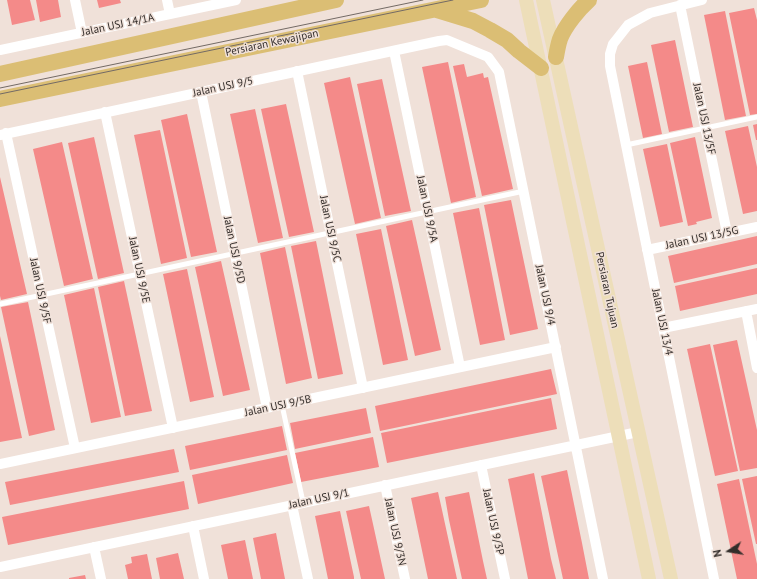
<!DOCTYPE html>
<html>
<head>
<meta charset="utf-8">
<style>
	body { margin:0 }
	#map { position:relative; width:757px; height:579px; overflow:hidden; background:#f0e1d9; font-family:"PT Sans",sans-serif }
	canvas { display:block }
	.north { position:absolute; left:709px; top:531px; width:40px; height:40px; -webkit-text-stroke:3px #f0e1d9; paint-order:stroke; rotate:258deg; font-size:11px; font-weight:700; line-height:16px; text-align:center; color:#332d2a }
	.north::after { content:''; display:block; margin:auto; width:14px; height:18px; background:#332d2a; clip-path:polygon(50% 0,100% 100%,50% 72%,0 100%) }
</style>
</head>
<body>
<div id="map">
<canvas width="757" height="579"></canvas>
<div class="north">N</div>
</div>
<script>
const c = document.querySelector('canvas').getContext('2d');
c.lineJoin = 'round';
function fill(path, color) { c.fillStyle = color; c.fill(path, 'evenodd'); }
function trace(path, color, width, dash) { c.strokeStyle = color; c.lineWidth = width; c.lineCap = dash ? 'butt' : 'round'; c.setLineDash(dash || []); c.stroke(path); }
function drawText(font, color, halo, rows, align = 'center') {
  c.font = font + ' "PT Sans",sans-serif'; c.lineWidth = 3; c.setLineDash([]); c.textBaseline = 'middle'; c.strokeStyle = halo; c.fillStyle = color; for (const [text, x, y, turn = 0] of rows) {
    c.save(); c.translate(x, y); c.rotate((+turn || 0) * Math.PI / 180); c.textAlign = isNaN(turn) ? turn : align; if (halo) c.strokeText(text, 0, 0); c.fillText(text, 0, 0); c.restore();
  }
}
const building = new Path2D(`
	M 7,0 L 30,0 L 35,20 L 12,25 Z
	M 36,0 L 58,0 L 61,17 L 40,22 Z
	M 97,0 L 120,0 L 121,3 L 99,8 Z
	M 754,8 L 757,20 L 757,114 L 750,115 L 729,13 Z
	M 725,11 L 746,116 L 725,120 L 704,15 Z
	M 675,40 L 693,127 L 669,132 L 651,45 Z
	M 448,62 L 476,197 L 451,203 L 422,67 Z
	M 647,62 L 662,134 L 643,138 L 628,66 Z
	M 464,64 L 467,77 L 483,73 L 484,78 L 488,77 L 513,189 L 482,196 L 453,66 Z
	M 350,77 L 381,218 L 355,224 L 324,83 Z
	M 382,79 L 411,211 L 385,216 L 357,84 Z
	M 286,104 L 314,232 L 289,237 L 261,109 Z
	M 255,109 L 283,238 L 258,243 L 230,114 Z
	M 187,114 L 217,252 L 191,257 L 161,120 Z
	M 757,124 L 757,140 L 756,140 L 753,125 Z
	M 748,126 L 757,167 L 757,211 L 743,214 L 725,131 Z
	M 160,130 L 187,258 L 161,264 L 134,135 Z
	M 94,137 L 124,273 L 98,279 L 68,143 Z
	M 695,137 L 712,218 L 696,222 L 697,224 L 688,226 L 670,143 Z
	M 62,142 L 93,279 L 64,286 L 33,149 Z
	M 667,144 L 683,222 L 660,227 L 643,149 Z
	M 0,177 L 27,294 L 1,300 L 0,296 Z
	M 511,200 L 538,329 L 510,335 L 484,205 Z
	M 479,208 L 505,340 L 480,345 L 453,213 Z
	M 412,220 L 441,350 L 415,356 L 386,226 Z
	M 381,229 L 408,360 L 383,365 L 356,234 Z
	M 757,236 L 757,264 L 674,283 L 668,256 Z
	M 316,241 L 343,374 L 318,379 L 291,246 Z
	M 285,247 L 312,378 L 286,384 L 260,253 Z
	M 221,261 L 250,390 L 223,396 L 195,267 Z
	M 757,268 L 757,294 L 680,311 L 675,286 Z
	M 187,269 L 214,397 L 190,402 L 163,274 Z
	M 124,281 L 152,411 L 125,416 L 98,287 Z
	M 94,288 L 121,417 L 91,423 L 64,295 Z
	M 28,302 L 55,430 L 29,436 L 1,307 Z
	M 0,336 L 22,438 L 0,442 Z
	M 737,340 L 757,430 L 757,468 L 740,471 L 713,345 Z
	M 710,344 L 738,471 L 715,476 L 687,349 Z
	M 551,369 L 557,394 L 380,431 L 375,406 Z
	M 551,398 L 557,429 L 387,463 L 381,433 Z
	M 366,408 L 371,433 L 295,449 L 290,423 Z
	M 282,426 L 287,450 L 190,470 L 185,446 Z
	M 373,437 L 379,467 L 301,482 L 295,453 Z
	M 174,449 L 179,472 L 10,505 L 5,482 Z
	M 287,455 L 293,483 L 198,504 L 192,475 Z
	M 567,470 L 582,543 L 589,579 L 563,579 L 554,537 L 541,476 Z
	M 534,473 L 551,559 L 556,579 L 528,579 L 508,479 Z
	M 757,476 L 757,544 L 756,544 L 742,479 Z
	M 739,479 L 757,564 L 757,579 L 737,579 L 717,484 Z
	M 184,481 L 189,509 L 8,545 L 2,517 Z
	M 438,492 L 442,510 L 457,579 L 428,579 L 411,498 Z
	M 469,492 L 483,561 L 487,579 L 462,579 L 449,520 L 445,497 Z
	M 369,506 L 373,524 L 385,579 L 361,579 L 350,529 L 346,511 Z
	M 340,511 L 354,577 L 354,579 L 328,579 L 315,516 Z
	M 276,533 L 285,579 L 261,579 L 253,538 Z
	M 245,540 L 253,579 L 228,579 L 221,545 Z
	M 178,553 L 184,579 L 160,579 L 156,558 Z
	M 147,554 L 152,579 L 128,579 L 125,565 L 132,563 L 131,557 Z
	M 85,575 L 86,579 L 69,579 L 69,578 Z`);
const service = new Path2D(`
	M 626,145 L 757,117
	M 0,304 L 524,191
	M 282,405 L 303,502`);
const minor = new Path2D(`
	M 75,0 L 82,33
	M 167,0 L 170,14
	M 702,0 L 650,13 L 628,25 L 613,44 L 610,54 L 610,66 L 714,579
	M 680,5 L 727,233
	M 0,50 L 236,0
	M 394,51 L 460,367
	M 297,71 L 363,388
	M 201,92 L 267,408
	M 105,112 L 173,428
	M 6,133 L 75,448
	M 0,135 L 439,41 L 447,40 L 488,57 L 499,72 L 603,579
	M 647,250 L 757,227
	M 746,311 L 757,368
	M 663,328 L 757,309
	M 0,464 L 556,347
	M 481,465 L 505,579
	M 385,485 L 405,579
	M 292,505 L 308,579
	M 193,526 L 204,579
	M 94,547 L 101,579
	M 0,567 L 638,432`);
const secondary = new Path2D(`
	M 526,0 L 649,579
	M 543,0 L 671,579`);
const primary = new Path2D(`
	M 437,10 L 473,21 L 490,30 L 507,40 L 519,51 L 541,68
	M 556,57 C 557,51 558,45 560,39 C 565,26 579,9 589,0
	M 0,74 L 336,0
	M 0,99 L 481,0`);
const tram = new Path2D(`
	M 0,88 L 423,0
	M 0,94 L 453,0`);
const streetNames = [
	["Jalan USJ 14/1A",118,25,-12],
	["Persiaran Kewajipan",272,43,-12],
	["Jalan USJ 9/5",223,87,-12],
	["Jalan USJ 13/5F",704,119,78],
	["Jalan USJ 9/5A",427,209,78],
	["Jalan USJ 9/5C",330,229,78],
	["Jalan USJ 13/5G",702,238,-12],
	["Jalan USJ 9/5D",234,250,78],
	["Jalan USJ 9/5E",139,270,78],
	["Persiaran Tujuan",607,290,78],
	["Jalan USJ 9/5F",40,291,78],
	["Jalan USJ 9/4",545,295,78],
	["Jalan USJ 13/4",662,322,78],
	["Jalan USJ 9/5B",278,406,-12],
	["Jalan USJ 9/1",319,499,-12],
	["Jalan USJ 9/3P",493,522,78],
	["Jalan USJ 9/3N",395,532,78]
];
fill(building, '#f48a89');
trace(service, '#fff', 5);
trace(minor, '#fff', 10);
trace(secondary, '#eddeb9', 14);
trace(primary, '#dbbe74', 16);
trace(tram, '#736a65', 1);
drawText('11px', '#332d2a', '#f0e1d9', streetNames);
</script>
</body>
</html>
